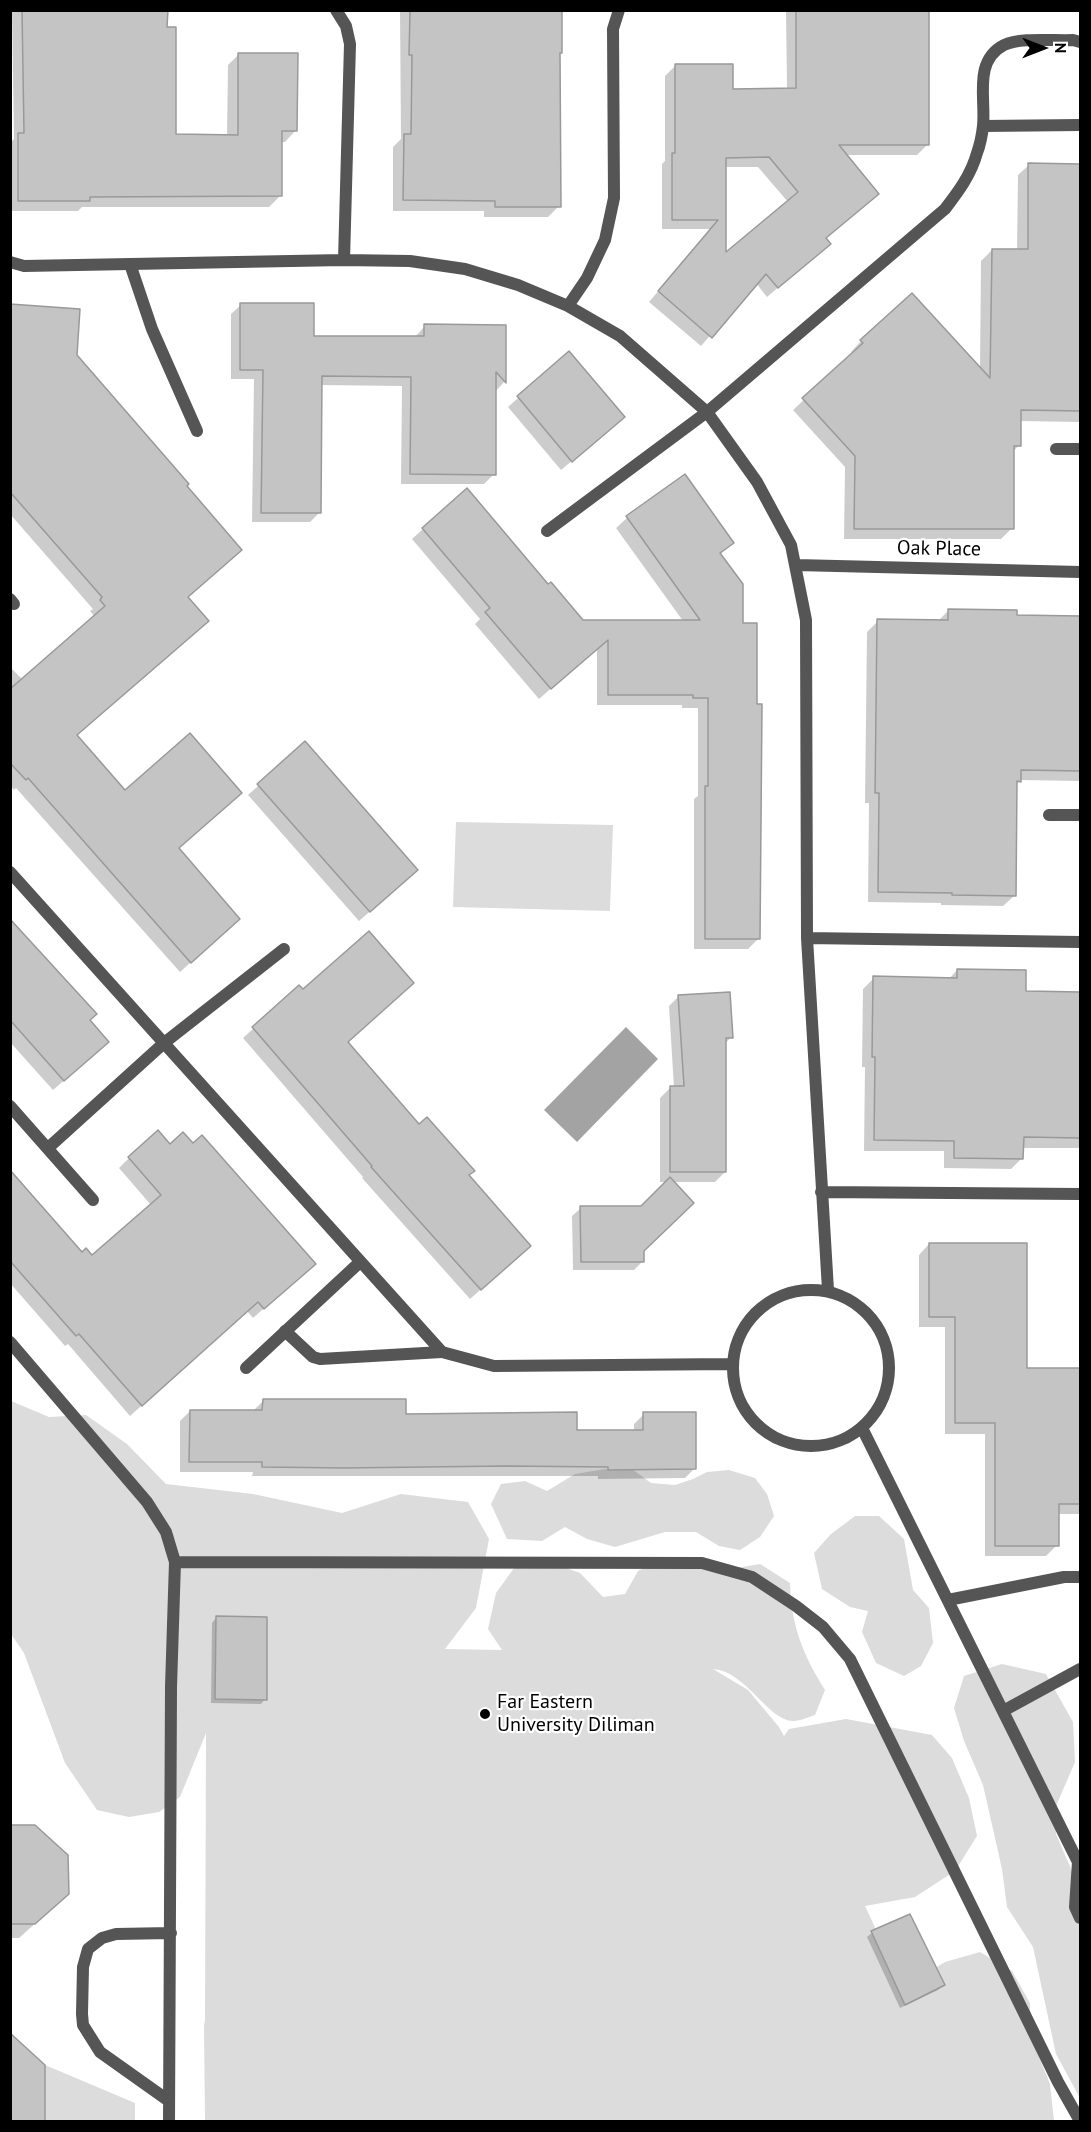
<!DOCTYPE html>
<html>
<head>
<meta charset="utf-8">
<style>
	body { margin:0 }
	#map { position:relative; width:1091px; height:2132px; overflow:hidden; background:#fff; font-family:"PT Sans",sans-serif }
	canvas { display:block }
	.frame { position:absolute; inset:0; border:12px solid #000; pointer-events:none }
	.north { position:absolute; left:1013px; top:18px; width:60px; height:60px; -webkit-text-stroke:4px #fff; paint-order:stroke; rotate:90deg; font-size:16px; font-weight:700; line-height:24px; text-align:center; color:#000 }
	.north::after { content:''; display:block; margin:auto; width:21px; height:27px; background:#000; clip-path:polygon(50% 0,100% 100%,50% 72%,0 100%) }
</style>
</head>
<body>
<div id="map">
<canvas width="1091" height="2132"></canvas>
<div class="frame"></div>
<div class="north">N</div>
</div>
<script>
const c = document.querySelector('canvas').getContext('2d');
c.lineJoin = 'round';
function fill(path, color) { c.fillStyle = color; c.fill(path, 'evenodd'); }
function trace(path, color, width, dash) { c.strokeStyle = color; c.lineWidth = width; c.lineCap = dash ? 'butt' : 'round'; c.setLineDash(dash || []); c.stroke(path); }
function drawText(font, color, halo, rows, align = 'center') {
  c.font = font + ' "PT Sans",sans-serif'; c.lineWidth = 4.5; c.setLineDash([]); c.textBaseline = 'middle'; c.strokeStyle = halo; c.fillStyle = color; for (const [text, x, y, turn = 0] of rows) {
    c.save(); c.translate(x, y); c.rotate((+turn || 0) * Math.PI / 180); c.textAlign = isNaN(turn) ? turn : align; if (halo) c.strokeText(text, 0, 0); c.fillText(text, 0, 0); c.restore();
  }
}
const green = new Path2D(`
	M 456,822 L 613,825 L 610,911 L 453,907 Z
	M 11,1401 L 49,1417 L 86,1415 L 127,1444 L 166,1484 L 253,1494 L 342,1513 L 401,1494 L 468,1502 L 489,1539 L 476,1608 L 445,1649 L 502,1650 L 488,1629 L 496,1593 L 517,1564 L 544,1560 L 580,1573 L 603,1597 L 625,1594 L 638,1571 L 659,1561 L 731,1569 L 760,1564 L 790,1583 C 791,1625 803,1655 825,1690 L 815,1715 C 809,1717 800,1721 793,1721 C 768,1721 746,1671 713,1669 L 748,1690 L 779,1727 L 784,1736 L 789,1729 L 846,1719 L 932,1735 L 952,1758 L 969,1798 L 977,1836 L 955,1871 L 915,1897 L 865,1906 L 903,1987 L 945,1962 L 980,1952 L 1012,1971 L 1030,2003 L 1031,2038 L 1050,2084 L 1054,2121 L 205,2121 L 204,2026 L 205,2020 L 206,1733 L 180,1797 L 159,1812 L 129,1817 L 97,1810 L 65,1763 L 24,1653 L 11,1634 Z
	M 605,1469 L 632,1469 L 651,1483 L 675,1485 L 693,1479 L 707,1472 L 729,1470 L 755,1478 L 767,1494 L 774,1516 L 760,1537 L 740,1550 L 719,1546 L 696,1532 L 665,1532 L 615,1547 L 587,1539 L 565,1527 L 542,1541 L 507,1539 L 491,1504 L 501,1484 L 525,1481 L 547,1491 L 575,1474 Z
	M 855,1516 L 879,1516 L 904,1539 L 913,1590 L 929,1608 L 933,1643 L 921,1666 L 904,1676 L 876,1663 L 862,1632 L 868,1611 L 850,1607 L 822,1589 L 814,1553 L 831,1534 Z
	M 1002,1664 L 1046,1674 L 1073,1722 L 1075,1762 L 1056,1806 L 1056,1834 L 1080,1890 L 1080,2098 L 1056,2054 L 1033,1947 L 1007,1907 L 1002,1869 L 983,1785 L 964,1741 L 954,1708 L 964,1676 Z
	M 45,2065 L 135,2103 L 135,2121 L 45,2121 Z`);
const water = new Path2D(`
	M 626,1027 L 658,1059 L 577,1142 L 544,1110 Z`);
const shadow = new Path2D(`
	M 12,10 L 166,10 L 174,135 L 227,136 L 228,65 L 239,54 L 296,130 L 285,142 L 281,142 L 280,196 L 269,207 L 82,207 L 78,211 L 10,211 L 10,143 L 14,139 Z
	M 400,10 L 561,10 L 561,53 L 559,55 L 559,206 L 548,217 L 484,217 L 484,211 L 393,211 L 393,147 L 401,139 Z
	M 786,10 L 927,10 L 927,145 L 917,155 L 845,155 L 825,239 L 829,244 L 767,297 L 756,283 L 701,346 L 649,302 L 711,229 L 662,229 L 662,164 L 665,161 L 665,76 L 675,66 L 731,90 L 787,89 ZM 725,167 L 758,167 L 788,202 L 725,255 Z
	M 1039,10 L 1080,10 L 1080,12 L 1039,12 Z
	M 1029,165 L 1080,166 L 1080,422 L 1020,421 L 1019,445 L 1013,452 L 1012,528 L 1001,539 L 844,539 L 845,467 L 793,410 L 853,354 L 851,352 L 861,341 L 980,370 L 981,261 L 992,250 L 1017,251 L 1018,175 Z
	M 10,305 L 75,356 L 185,486 L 186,598 L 76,736 L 177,849 L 228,929 L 180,972 L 16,788 L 14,790 L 10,785 L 10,667 L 23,680 L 95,617 L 90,611 L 93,609 L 10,514 Z
	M 241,305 L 313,337 L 415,337 L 425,326 L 505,326 L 504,382 L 495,392 L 494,474 L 484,484 L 401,484 L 402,386 L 321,385 L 320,512 L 310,522 L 252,522 L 254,379 L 231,379 L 231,314 Z
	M 569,353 L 613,426 L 561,470 L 508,407 Z
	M 685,476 L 732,543 L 720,555 L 741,625 L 759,938 L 748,949 L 694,949 L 694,799 L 698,796 L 698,708 L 682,708 L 682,705 L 597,705 L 597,648 L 539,699 L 475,624 L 480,619 L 412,539 L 423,529 L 548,587 L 582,621 L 683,621 L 616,528 L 627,518 Z
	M 949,610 L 1015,617 L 1080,618 L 1080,781 L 1020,780 L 1016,785 L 1014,896 L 1003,906 L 941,905 L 941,903 L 868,902 L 869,803 L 865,803 L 867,632 L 878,621 L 938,621 Z
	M 305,744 L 406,880 L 359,921 L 248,795 Z
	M 10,921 L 89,1020 L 97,1052 L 53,1090 L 10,1042 Z
	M 957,970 L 1024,993 L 1080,993 L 1080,1148 L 1022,1148 L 1022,1158 L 1011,1169 L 944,1168 L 944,1151 L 864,1151 L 865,1067 L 862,1067 L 863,989 L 874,978 L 949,979 Z
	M 299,987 L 419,1126 L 467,1176 L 519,1256 L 470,1299 L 362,1178 L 363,1177 L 243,1038 Z
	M 679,996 L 731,1037 L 725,1044 L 725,1172 L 715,1182 L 672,1182 L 643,1250 L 643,1261 L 634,1270 L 573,1270 L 572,1216 L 581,1208 L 642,1207 L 667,1182 L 660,1182 L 660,1098 L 670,1088 L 674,1088 L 669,1006 Z
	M 129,1158 L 303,1274 L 253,1318 L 247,1311 L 130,1416 L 68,1344 L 65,1346 L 10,1283 L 10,1173 L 81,1254 L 92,1258 L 151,1205 L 119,1168 Z
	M 929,1244 L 1026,1370 L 1080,1370 L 1080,1514 L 1057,1514 L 1057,1545 L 1046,1556 L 985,1556 L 985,1434 L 945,1434 L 945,1327 L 919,1327 L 919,1255 Z
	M 263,1401 L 576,1432 L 634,1432 L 634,1424 L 644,1414 L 695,1468 L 685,1478 L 598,1479 L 598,1476 L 252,1476 L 253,1472 L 180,1472 L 180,1421 L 190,1411 L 253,1411 Z
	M 216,1618 L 265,1699 L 261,1704 L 211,1703 L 212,1623 Z
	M 10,1827 L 68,1894 L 19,1938 L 10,1938 Z
	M 872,1933 L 943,1985 L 938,1990 L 900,2008 L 867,1937 Z`);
const building = new Path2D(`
	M 22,10 L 168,10 L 167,27 L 176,27 L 176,134 L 238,135 L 238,53 L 298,53 L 297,131 L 282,131 L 282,196 L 90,197 L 90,201 L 18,201 L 18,133 L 24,133 Z
	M 410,10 L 562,10 L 562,53 L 560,53 L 561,207 L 495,207 L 495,201 L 403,200 L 404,134 L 411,134 L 412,55 L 409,55 Z
	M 796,10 L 929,10 L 929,145 L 839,145 L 879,194 L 826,238 L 831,244 L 778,288 L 766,274 L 712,338 L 658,291 L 718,220 L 672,220 L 672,153 L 675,153 L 675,64 L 733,64 L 733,89 L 796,88 ZM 769,157 L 798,192 L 726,252 L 726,158 Z
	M 1028,163 L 1080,164 L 1080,411 L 1021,410 L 1021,446 L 1014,446 L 1014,529 L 854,529 L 855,456 L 802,398 L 863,343 L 860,340 L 912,293 L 990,378 L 992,249 L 1028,249 Z
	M 240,303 L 314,303 L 314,336 L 424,336 L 424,324 L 506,325 L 506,383 L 496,372 L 496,475 L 410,474 L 411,377 L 322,376 L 321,513 L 261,513 L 263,370 L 240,370 Z
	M 10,304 L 80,309 L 77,355 L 189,484 L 187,486 L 242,550 L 188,597 L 209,621 L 77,735 L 125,790 L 190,733 L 242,793 L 179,848 L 240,919 L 191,963 L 28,778 L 26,780 L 10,763 L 10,689 L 105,606 L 100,600 L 102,597 L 10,492 Z
	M 569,351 L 625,417 L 572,462 L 517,396 Z
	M 685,474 L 734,543 L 720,553 L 743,584 L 743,623 L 757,623 L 757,704 L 762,704 L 760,939 L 705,939 L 705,786 L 708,786 L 708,698 L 693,698 L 693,695 L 608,695 L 608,640 L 551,689 L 485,612 L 490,608 L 422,528 L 467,488 L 548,584 L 551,582 L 583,620 L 700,620 L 626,516 Z
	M 948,609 L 1017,610 L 1017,615 L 1080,616 L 1080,771 L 1021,770 L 1021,782 L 1017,781 L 1016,896 L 952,895 L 952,893 L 878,892 L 879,793 L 875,793 L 877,619 L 948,620 Z
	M 305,741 L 418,870 L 370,912 L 257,784 Z
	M 10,919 L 97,1014 L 90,1020 L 109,1042 L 64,1081 L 10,1020 Z
	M 369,931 L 414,983 L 348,1042 L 419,1124 L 427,1117 L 475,1171 L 469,1175 L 531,1246 L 481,1290 L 371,1167 L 372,1166 L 252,1027 L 299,985 L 303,989 Z
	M 957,969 L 1026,970 L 1026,991 L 1080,992 L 1080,1138 L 1024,1137 L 1023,1159 L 954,1158 L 954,1141 L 874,1140 L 875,1057 L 872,1057 L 873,976 L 957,978 Z
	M 730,992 L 733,1038 L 726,1038 L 726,1172 L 670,1172 L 670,1086 L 684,1086 L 678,995 Z
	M 158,1130 L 170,1144 L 183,1132 L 193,1143 L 202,1135 L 316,1264 L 264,1309 L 258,1302 L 142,1406 L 79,1334 L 76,1336 L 10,1261 L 10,1170 L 82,1252 L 86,1248 L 92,1255 L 161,1195 L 128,1157 Z
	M 670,1177 L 694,1203 L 644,1251 L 644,1262 L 581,1262 L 580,1206 L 641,1206 Z
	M 929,1243 L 1027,1243 L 1027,1368 L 1080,1368 L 1080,1504 L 1059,1504 L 1059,1546 L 995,1546 L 995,1423 L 955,1423 L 955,1317 L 929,1317 Z
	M 263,1399 L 406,1399 L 406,1414 L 577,1412 L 577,1430 L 643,1430 L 643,1412 L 696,1412 L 696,1469 L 608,1470 L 608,1467 L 506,1466 L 344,1468 L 262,1467 L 262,1462 L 189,1462 L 190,1410 L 262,1410 Z
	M 216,1616 L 267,1617 L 267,1700 L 215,1699 Z
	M 10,1825 L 35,1825 L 68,1855 L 69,1894 L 35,1924 L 10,1924 Z
	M 910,1914 L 945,1985 L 905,2005 L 871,1931 Z
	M 10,2033 L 45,2065 L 45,2121 L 10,2121 Z`);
const service = new Path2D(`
	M 130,264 L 152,329 L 197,431
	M 285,1331 L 313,1357 L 320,1359 L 442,1352
	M 10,1342 L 147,1502 L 166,1532 L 175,1562 L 171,1687 L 169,2122
	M 175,1562 L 702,1563 L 752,1577 L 796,1606 L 823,1627 L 850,1659 L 1058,2082 L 1080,2121
	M 169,2101 L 100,2052 L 83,2025 L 82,2014 L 83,1967 L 88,1949 L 102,1938 L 116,1934 L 171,1933`);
const minor = new Path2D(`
	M 336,10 L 346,26 L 350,44 L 344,260
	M 983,126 L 1080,125
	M 10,262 L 24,266 L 344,260 L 410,261 L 465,269 L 518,285 L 568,306 L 620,336 L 707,412 L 757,482 L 791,545 L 806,620 L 807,938 L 828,1290
	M 568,306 L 587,278 L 605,240 L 614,198 L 613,29 L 619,10
	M 1056,449 L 1080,449
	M 547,531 L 707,412 L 945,209 C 958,192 971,175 977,153 C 980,145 982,135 983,126 C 986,99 973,61 1004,45 C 1020,37 1055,41 1073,40 L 1080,42
	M 796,565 L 1080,572
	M 10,599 L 14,604
	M 1049,815 L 1080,815
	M 10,872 L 442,1352 L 494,1366 L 732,1364
	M 807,938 L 1080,942
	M 10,1106 L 93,1200
	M 48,1148 L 164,1043 L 284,949
	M 821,1192 L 1080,1194
	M733 1368a78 78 0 1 1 156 0a78 78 0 1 1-156 0Z
	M 246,1368 L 360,1262
	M 862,1428 L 1078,1862 L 1080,1864
	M 948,1600 L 1064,1577 L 1080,1577
	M 1003,1711 L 1080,1669
	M 1078,1862 L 1075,1907 L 1080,1918`);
const markers = [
	[485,1714,6,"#000"]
];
const streetNames = [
	["Oak Place",939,549,1]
];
const poiNames = [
	["Far Eastern",497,1702],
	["University Diliman",497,1725]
];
fill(green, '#dcdcdc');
fill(water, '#a3a3a3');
fill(shadow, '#0003');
fill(building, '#c4c4c4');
trace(building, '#999', 1.5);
trace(service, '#555', 12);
trace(minor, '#555', 12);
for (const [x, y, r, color] of markers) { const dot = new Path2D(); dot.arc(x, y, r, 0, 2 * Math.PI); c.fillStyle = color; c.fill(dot); trace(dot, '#fff', 2); }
drawText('20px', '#000', '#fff', streetNames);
drawText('20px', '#000', '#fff', poiNames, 'left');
</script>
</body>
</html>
